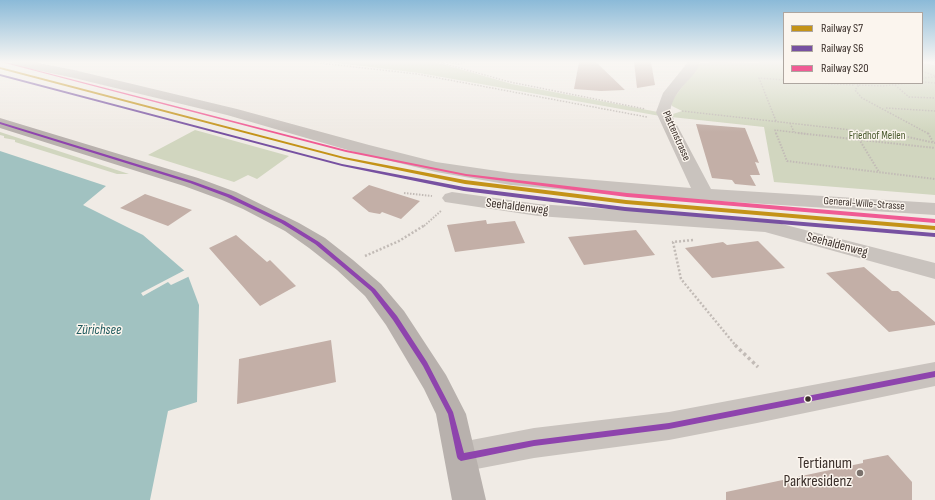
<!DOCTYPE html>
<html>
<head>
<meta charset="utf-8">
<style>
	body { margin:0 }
	#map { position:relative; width:935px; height:500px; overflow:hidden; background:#f0ebe5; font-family:"Sofia Sans Condensed",sans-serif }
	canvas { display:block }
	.legend { position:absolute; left:783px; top:12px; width:140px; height:72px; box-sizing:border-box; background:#fbf5ee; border:1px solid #aea6a0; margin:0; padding:5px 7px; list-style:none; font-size:12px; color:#3b302b }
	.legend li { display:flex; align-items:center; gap:8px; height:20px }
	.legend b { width:20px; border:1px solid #aea6a0 }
</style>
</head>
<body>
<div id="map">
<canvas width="935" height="500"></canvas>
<ul class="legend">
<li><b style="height:5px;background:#c49318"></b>Railway S7</li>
<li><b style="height:5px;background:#7751a1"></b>Railway S6</li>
<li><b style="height:5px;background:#f05b94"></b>Railway S20</li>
</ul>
</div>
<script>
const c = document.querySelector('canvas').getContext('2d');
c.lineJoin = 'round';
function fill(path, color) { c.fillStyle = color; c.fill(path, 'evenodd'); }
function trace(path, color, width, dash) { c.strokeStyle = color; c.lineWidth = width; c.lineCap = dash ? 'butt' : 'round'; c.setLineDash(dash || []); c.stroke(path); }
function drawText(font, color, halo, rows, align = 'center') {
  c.font = font + ' "Sofia Sans Condensed",sans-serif'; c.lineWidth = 3; c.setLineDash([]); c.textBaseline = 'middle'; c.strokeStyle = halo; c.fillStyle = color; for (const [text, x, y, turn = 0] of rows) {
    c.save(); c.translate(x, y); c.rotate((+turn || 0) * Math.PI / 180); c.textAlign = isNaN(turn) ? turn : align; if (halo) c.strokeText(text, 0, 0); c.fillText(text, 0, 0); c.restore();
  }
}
const green = new Path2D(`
	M 328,62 L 435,62 L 512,84 L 658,112 L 660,116 L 419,73 Z
	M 700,63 L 784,62 L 784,83 L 922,83 L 922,63 L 935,65 L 935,195 L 774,182 L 764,127 L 671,117 L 670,115 L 682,111 L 672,106 L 671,102 Z
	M 195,130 L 289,156 L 257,179 L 248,175 L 234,182 L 148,155 Z
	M 0,132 L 129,174 L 117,174 L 15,142 L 15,140 L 4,138 L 4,136 L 0,135 Z`);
const water = new Path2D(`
	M 0,151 L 106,186 L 83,205 L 143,235 L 187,273 L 199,305 L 197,402 L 168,411 L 150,500 L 0,500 Z`);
const pier = new Path2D(`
	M 185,270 L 190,276 L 171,285 L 168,282 L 143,296 L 141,293 Z`);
const building = new Path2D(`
	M 579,62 L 596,62 L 625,90 L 601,91 L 574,89 Z
	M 634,62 L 651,62 L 655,85 L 637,88 Z
	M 696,124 L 745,128 L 759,163 L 755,162 L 760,175 L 750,175 L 756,186 L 735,184 L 732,180 L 712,178 Z
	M 369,185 L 420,201 L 401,219 L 382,212 L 380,214 L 374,213 L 369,212 L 352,198 Z
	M 145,194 L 192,210 L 168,226 L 120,208 Z
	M 486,220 L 487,224 L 515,221 L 525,243 L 455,252 L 447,225 Z
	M 636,230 L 655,255 L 584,265 L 568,237 Z
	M 236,235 L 267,262 L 270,260 L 296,286 L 260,306 L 209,248 Z
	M 758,241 L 785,268 L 712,278 L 685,248 L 723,242 L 727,245 Z
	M 864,267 L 892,291 L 898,291 L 935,322 L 935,325 L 889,332 L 826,273 Z
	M 331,340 L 336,382 L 237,404 L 239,359 Z
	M 888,455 L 912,482 L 912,500 L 726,500 L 726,492 L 863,463 L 863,460 Z`);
const pathFar3 = new Path2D(`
	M 311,62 L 417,74 L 647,117
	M 438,62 L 510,82 L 645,109
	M 443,62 L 460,64 L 465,62
	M 931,62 L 935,63
	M 343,64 L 349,62 L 389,64 L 392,62
	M 922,71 L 935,76
	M 922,78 L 935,77
	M 922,82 L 935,83
	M 813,83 L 854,85
	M 851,83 L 859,85 L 855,90 L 862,98 L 929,134
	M 859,85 L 883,86 L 907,83
	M 895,85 L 909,97 L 935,98
	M 886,108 L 935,111
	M 682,111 L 887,134
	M 776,121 L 759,78 L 784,80
	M 790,123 L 794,132
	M 776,134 L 775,130 L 807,134`);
const pathFar2 = new Path2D(`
	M 776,133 L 787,161 L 935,179
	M 798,133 L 935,148
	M 878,133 L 899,135 L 935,143
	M 928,133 L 933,142
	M 859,139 L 879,172
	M 404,193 L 432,196
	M 424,226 L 441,211`);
const pathFar1 = new Path2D(`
	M 693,240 L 673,242 L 681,279 L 736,346
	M 365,256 L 399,241 L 425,225`);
const path = new Path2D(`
	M 735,345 L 758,367`);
const minor = new Path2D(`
	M 11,62 L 33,62 L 74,70 L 237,109 L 369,145 L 436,162 L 511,173 L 691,188 L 656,112 L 663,93 L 688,62 L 700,62 C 696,79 674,87 670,112 L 711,189 L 935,203 L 935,215 L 610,194 L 511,185 L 436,172 L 358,153 L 227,115 L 74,78 L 17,66 L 13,65 Z
	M 452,192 L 538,204 L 766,220 L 935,263 L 935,279 L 765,232 L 538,216 L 445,202 L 442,198 L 445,194 Z
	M 935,362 L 935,386 L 757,423 L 669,440 L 534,458 L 461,472 L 450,468 L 445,457 L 450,446 L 461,442 L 534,428 L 669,412 Z`);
const major = new Path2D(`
	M 0,118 L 198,178 L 236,192 L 299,223 L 325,238 L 353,260 L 381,284 L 404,311 L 446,375 L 466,414 L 486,500 L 452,500 L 436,414 L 424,389 L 386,325 L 365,296 L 337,270 L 309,248 L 285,231 L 243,209 L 222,200 L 184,186 L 0,128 Z`);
const bus1 = new Path2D(`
	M 0,122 L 192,181 L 231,195 L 285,221 L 319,242 L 375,289 L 397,316 L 427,362 L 453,412 L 464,453 L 534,440 L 669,423 L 935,371 L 935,377 L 669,429 L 534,446 L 461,461 L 458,459 L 457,457 L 448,414 L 423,366 L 393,320 L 371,291 L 315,244 L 281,223 L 227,197 L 190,183 L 0,124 Z`);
const rail1 = new Path2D(`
	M 0,67 L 344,157 L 465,180 L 626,200 L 935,226 L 935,230 L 626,204 L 465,184 L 344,159 L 0,69 Z`);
const rail2 = new Path2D(`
	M 0,74 L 342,164 L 464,187 L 625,207 L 934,233 L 935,233 L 935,237 L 625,211 L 464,191 L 342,166 L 0,76 Z`);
const rail3 = new Path2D(`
	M 1,62 L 5,62 L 346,150 L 466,174 L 627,193 L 935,219 L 935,223 L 627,197 L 466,176 L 346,152 Z`);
const markers = [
	[808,399,3.5,"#3b302b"],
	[860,473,4,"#7a716c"]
];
const farStreetnames = [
	["Plattenstrasse",676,136,66],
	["General-Wille-Strasse",864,204,4]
];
const farParknames = [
	["Friedhof Meilen",877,136]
];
const streetNames = [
	["Seehaldenweg",517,207,7],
	["Seehaldenweg",837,245,15]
];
const waterNames = [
	["Zürichsee",99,330]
];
const nearPoinames = [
	["Tertianum",852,464],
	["Parkresidenz",852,482]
];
fill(green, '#d1d6bf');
fill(water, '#a1c2c1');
fill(pier, '#f0ebe5');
fill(building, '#c3afa7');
trace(pathFar3, '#c2bbb6', 1.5, [1.5, 1.5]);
trace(pathFar2, '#c2bbb6', 2, [1.5, 1.5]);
trace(pathFar1, '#c2bbb6', 2.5, [2, 2]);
trace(path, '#c2bbb6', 3.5, [3, 3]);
fill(minor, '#c9c3be');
fill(major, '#b8b1ad');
fill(bus1, '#8e44ad');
fill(rail1, '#c49318');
fill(rail2, '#7751a1');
fill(rail3, '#f05b94');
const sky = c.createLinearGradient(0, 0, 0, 132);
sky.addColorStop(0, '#8bbad8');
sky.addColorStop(0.47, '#f8f6f3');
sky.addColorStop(1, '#f8f6f300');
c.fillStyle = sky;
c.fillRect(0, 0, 935, 132);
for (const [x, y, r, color] of markers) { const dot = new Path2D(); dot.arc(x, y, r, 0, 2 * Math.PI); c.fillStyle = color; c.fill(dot); trace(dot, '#fbf5ee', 1.5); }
drawText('11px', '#3b302b', '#fbf5ee', farStreetnames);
drawText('11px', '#4a5a2e', '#fbf5ee', farParknames);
drawText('13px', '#3b302b', '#fbf5ee', streetNames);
drawText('italic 14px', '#1f5a5e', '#fbf5ee', waterNames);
drawText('16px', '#3b302b', '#fbf5ee', nearPoinames, 'right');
</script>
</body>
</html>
